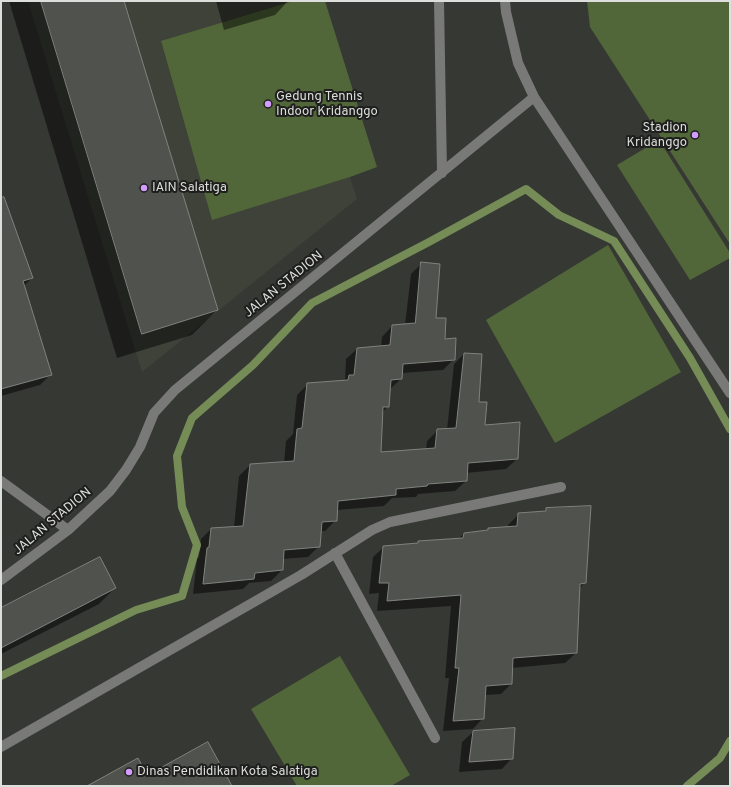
<!DOCTYPE html>
<html>
<head>
<meta charset="utf-8">
<style>
  body { margin:0 }
  #map { position:relative; width:731px; height:787px; overflow:hidden; background:#363834; font-family:Overpass,sans-serif }
  canvas { display:block }
  .frame { position:absolute; inset:0; border:2px solid #dddfdc; pointer-events:none }
</style>
</head>
<body>
<div id="map">
<canvas width="731" height="787"></canvas>
<div class="frame"></div>
</div>
<script>
const c = document.querySelector('canvas').getContext('2d');
c.lineJoin = 'round';
function paint(path, color) {
  c.fillStyle = color;
  c.fill(path, 'evenodd');
}
function trace(path, color, width, dash) {
  c.strokeStyle = color;
  c.lineWidth = width;
  c.lineCap = dash ? 'butt' : 'round';
  c.setLineDash(dash || []);
  c.stroke(path);
}
function drawText(font, color, halo, rows, align = 'center') {
  c.font = font + ' Overpass,sans-serif';
  c.lineWidth = 4;
  c.setLineDash([]);
  c.textBaseline = 'middle';
  c.strokeStyle = halo;
  c.fillStyle = color;
  for (const [text, x, y, turn = 0] of rows) {
    c.save();
    c.translate(x, y);
    c.rotate((+turn || 0) * Math.PI / 180);
    c.textAlign = isNaN(turn) ? turn : align;
    if (halo) c.strokeText(text, 0, 0);
    c.fillText(text, 0, 0);
    c.restore();
  }
}
const built = new Path2D(`
  M 28,1 L 293,1 L 161,42 L 212,219 L 350,177 L 357,199 L 142,372 Z`);
const green = new Path2D(`
  M 293,1 L 325,1 L 377,167 L 350,177 L 212,220 L 161,41 Z
  M 587,1 L 730,1 L 730,244 L 590,27 Z
  M 659,140 L 730,253 L 730,258 L 690,280 L 617,165 Z
  M 608,245 L 681,372 L 555,443 L 486,320 Z
  M 340,656 L 410,775 L 391,786 L 297,786 L 251,709 Z`);
const shadow = new Path2D(`
  M 9,1 L 123,1 L 217,310 L 192,335 L 117,358 Z
  M 216,1 L 288,1 L 275,15 L 224,30 Z
  M 1,231 L 32,278 L 24,286 L 50,375 L 40,385 L 1,396 Z
  M 422,263 L 435,319 L 443,340 L 454,359 L 443,370 L 402,373 L 401,379 L 389,390 L 388,406 L 382,413 L 380,453 L 426,450 L 427,441 L 438,430 L 447,430 L 454,364 L 464,354 L 484,426 L 517,459 L 506,469 L 466,473 L 466,481 L 455,491 L 418,494 L 416,497 L 392,498 L 384,506 L 337,510 L 336,520 L 325,531 L 320,531 L 319,546 L 308,557 L 282,559 L 282,570 L 271,581 L 249,583 L 243,589 L 193,594 L 197,559 L 199,557 L 201,539 L 211,529 L 234,527 L 239,476 L 250,465 L 284,463 L 286,441 L 293,434 L 297,395 L 308,384 L 345,381 L 346,359 L 357,349 L 381,347 L 382,337 L 392,326 L 405,325 L 411,274 Z
  M 547,509 L 585,582 L 579,589 L 576,653 L 565,663 L 512,668 L 511,684 L 501,694 L 485,695 L 483,718 L 473,729 L 443,731 L 449,678 L 445,678 L 451,606 L 377,611 L 379,593 L 369,594 L 373,557 L 384,547 L 417,544 L 418,542 L 458,540 L 464,533 L 486,532 L 489,529 L 508,528 L 508,525 L 519,514 L 544,512 Z
  M 115,588 L 99,604 L 1,654 L 1,609 Z
  M 473,732 L 512,758 L 502,769 L 459,772 L 462,742 Z`);
const stream = new Path2D(`
  M 1,676 L 136,610 L 182,596 L 197,545 L 182,507 L 177,456 L 192,418 L 253,365 L 312,303 L 429,242 L 526,189 L 559,215 L 614,241 L 690,358 L 730,429
  M 687,786 L 720,758 L 730,741`);
const building = new Path2D(`
  M 41,1 L 124,1 L 218,310 L 142,334 Z
  M 4,197 L 33,278 L 23,281 L 52,375 L 1,389 L 1,198 Z
  M 421,262 L 440,264 L 436,318 L 446,318 L 445,339 L 456,338 L 455,360 L 403,364 L 402,379 L 391,380 L 389,407 L 383,407 L 381,452 L 435,448 L 437,429 L 456,428 L 464,353 L 482,354 L 479,402 L 487,402 L 485,425 L 520,422 L 518,459 L 468,463 L 467,481 L 428,484 L 427,486 L 396,489 L 396,495 L 338,501 L 337,521 L 322,522 L 320,547 L 284,550 L 283,570 L 255,573 L 254,579 L 203,584 L 207,548 L 209,547 L 211,528 L 243,526 L 250,464 L 294,461 L 297,429 L 302,428 L 307,383 L 348,380 L 349,375 L 354,375 L 357,348 L 390,345 L 392,325 L 415,323 Z
  M 591,506 L 586,583 L 580,584 L 577,653 L 513,658 L 512,684 L 486,686 L 484,719 L 453,721 L 459,668 L 455,668 L 461,595 L 387,601 L 389,583 L 379,583 L 383,546 L 418,543 L 418,541 L 463,538 L 464,533 L 488,530 L 488,528 L 517,526 L 518,513 L 546,511 L 546,508 Z
  M 100,557 L 116,588 L 1,648 L 1,608 Z
  M 515,728 L 513,759 L 469,762 L 473,731 Z
  M 208,742 L 232,786 L 87,786 L 138,758 L 147,775 Z`);
const minor = new Path2D(`
  M 439,1 L 442,173
  M 534,97 L 730,393
  M 1,481 L 68,530
  M 335,553 L 435,738
  M 1,580 L 68,530 L 110,491 L 126,470 L 140,447 L 154,413 L 175,390 L 534,97 L 518,63 L 506,12 L 505,1
  M 1,747 L 301,575 L 372,530 L 390,522 L 561,487`);
const markers = [
  [268,104,4,"#d29dfd"],
  [695,135,4,"#d29dfd"],
  [144,188,4,"#d29dfd"],
  [129,772,4,"#d29dfd"]
];
const poiNames = [
  ["Gedung Tennis",276,97],
  ["Indoor Kridanggo",276,112],
  ["Stadion",687,128,"right"],
  ["Kridanggo",687,143,"right"],
  ["IAIN Salatiga",152,188],
  ["Dinas Pendidikan Kota Salatiga",137,772]
];
const streetNames = [
  ["JALAN STADION",284,285,-39],
  ["JALAN STADION",53,522,-40]
];
paint(built, '#3e4239');
paint(green, '#526739');
paint(shadow, '#0007');
trace(stream, '#758c56', 8);
paint(building, '#50524e');
trace(building, '#80827e', 1);
trace(minor, '#797a78', 10);
for (const [x, y, r, color] of markers) {
  const dot = new Path2D();
  dot.arc(x, y, r, 0, 2 * Math.PI);
  c.fillStyle = color;
  c.fill(dot);
  trace(dot, '#1e1f1d', 1.5);
}
drawText('13px', '#dddfdc', '#1e1f1d', poiNames, 'left');
drawText('13px', '#dddfdc', '#1e1f1d', streetNames);
</script>
</body>
</html>
